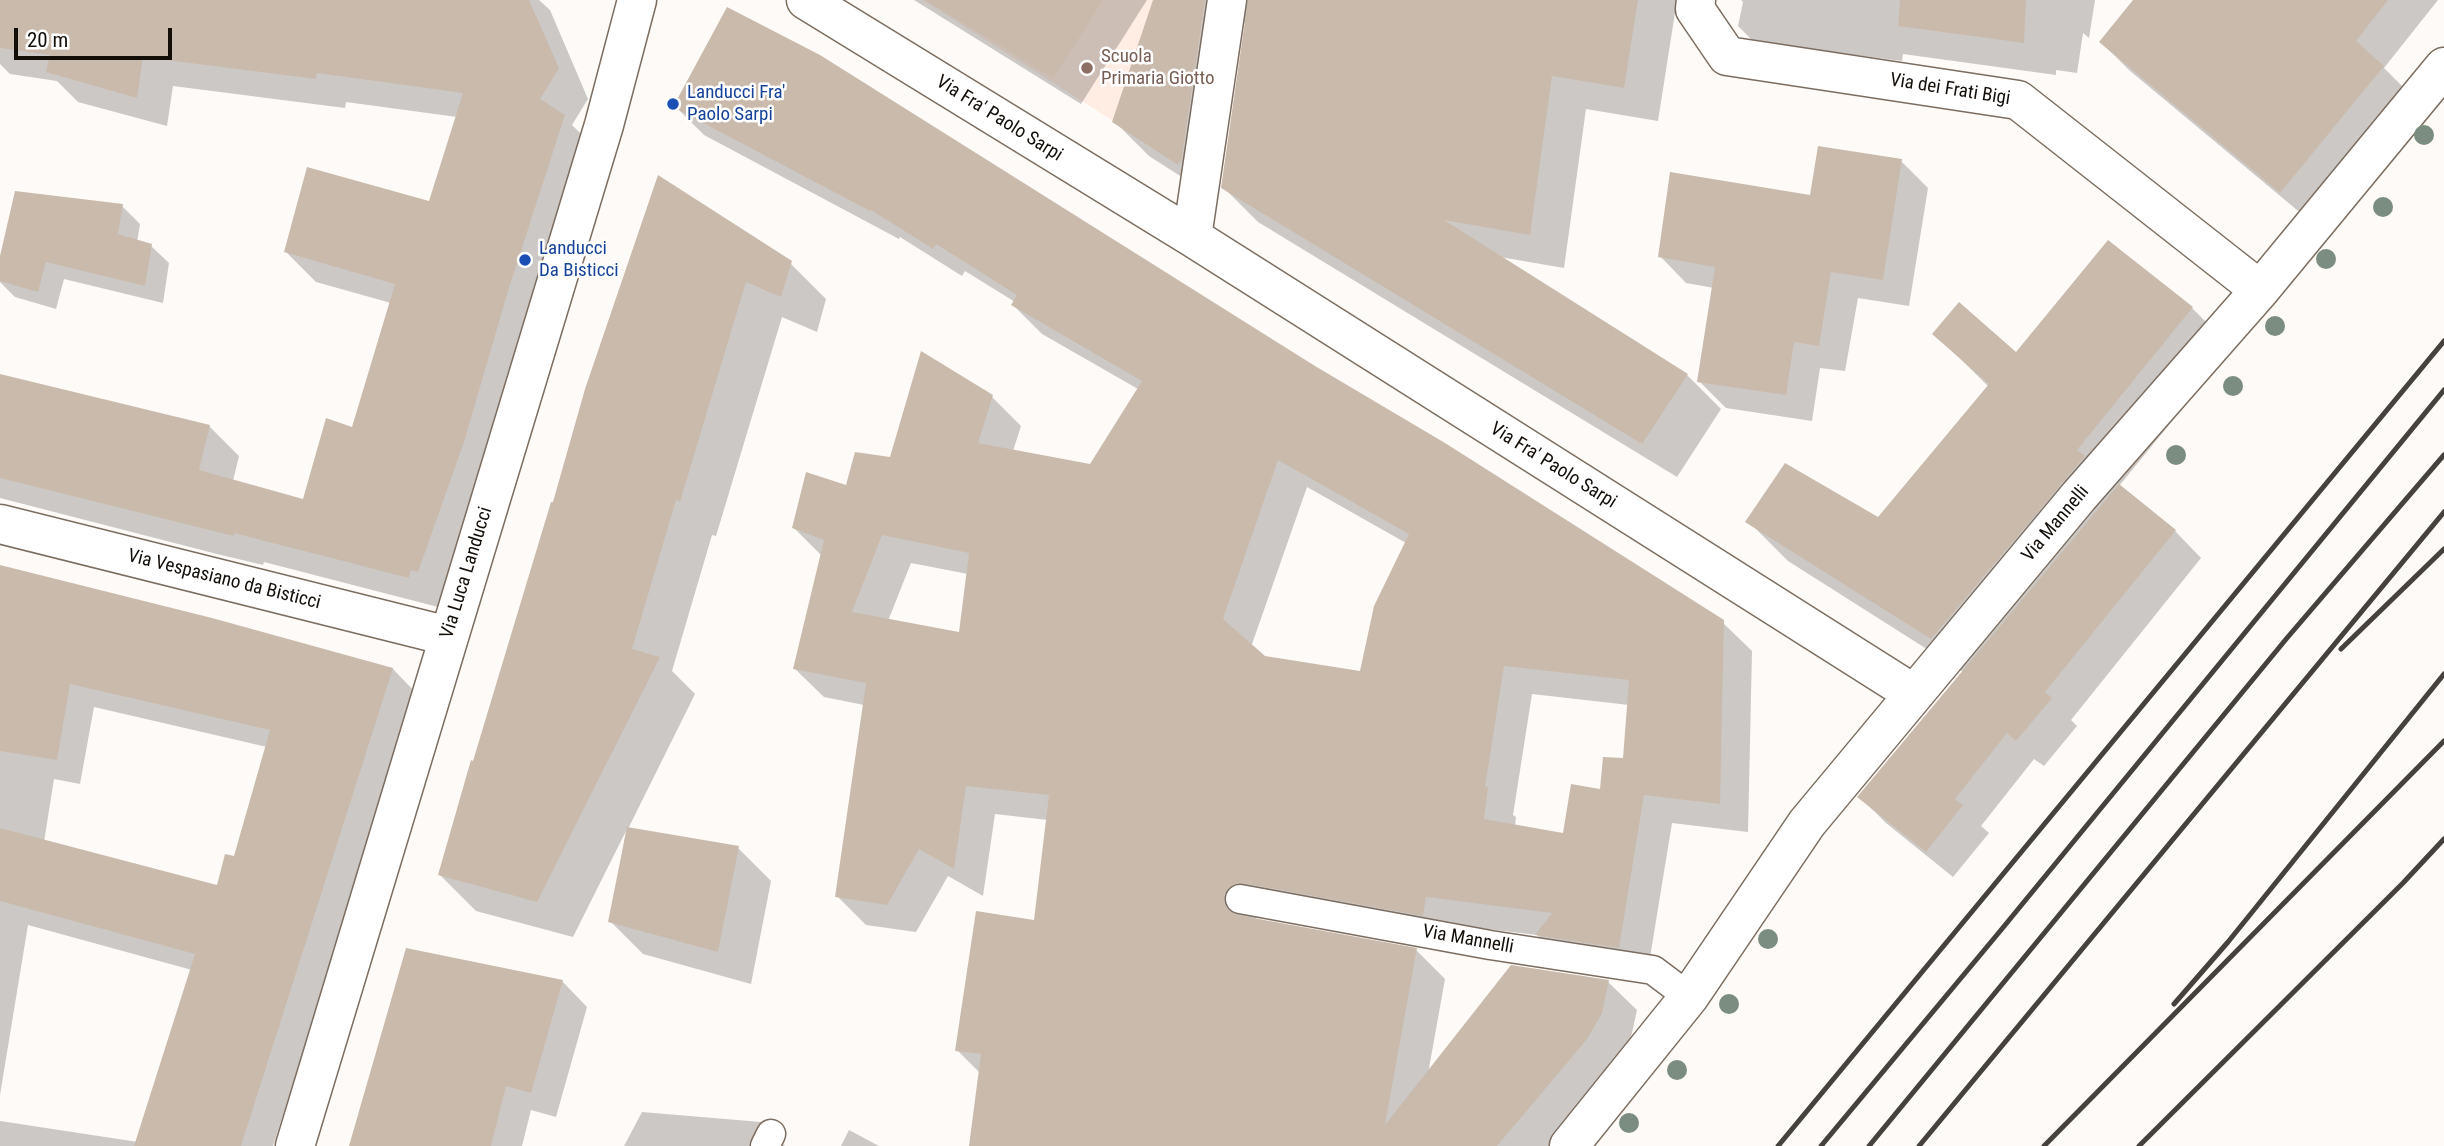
<!DOCTYPE html>
<html>
<head>
<meta charset="utf-8">
<style>
  body { margin:0 }
  #map { position:relative; width:2444px; height:1146px; overflow:hidden; background:#fefaf7; font-family:"Roboto Condensed",sans-serif }
  canvas { display:block }
  .scale { position:absolute; left:14px; top:28px; width:158px; height:32px; box-sizing:border-box; border:4px solid #140e09; border-top:0; padding-left:9px; font-size:21px; line-height:24px; white-space:nowrap; color:#140e09; -webkit-text-stroke:5px #fff; paint-order:stroke }
</style>
</head>
<body>
<div id="map">
<canvas width="2444" height="1146"></canvas>
<div class="scale">20 m</div>
</div>
<script>
const c = document.querySelector('canvas').getContext('2d');
c.lineJoin = 'round';
function paint(path, color) {
  c.fillStyle = color;
  c.fill(path, 'evenodd');
}
function trace(path, color, width, dash) {
  c.strokeStyle = color;
  c.lineWidth = width;
  c.lineCap = dash ? 'butt' : 'round';
  c.setLineDash(dash || []);
  c.stroke(path);
}
function drawText(font, color, halo, rows, align = 'center') {
  c.font = font + ' "Roboto Condensed",sans-serif';
  c.lineWidth = 5;
  c.setLineDash([]);
  c.textBaseline = 'middle';
  c.strokeStyle = halo;
  c.fillStyle = color;
  for (const [text, x, y, turn = 0] of rows) {
    c.save();
    c.translate(x, y);
    c.rotate((+turn || 0) * Math.PI / 180);
    c.textAlign = isNaN(turn) ? turn : align;
    if (halo) c.strokeText(text, 0, 0);
    c.fillText(text, 0, 0);
    c.restore();
  }
}
const education = new Path2D(`
  M 923,0 L 1153,0 L 1137,136 Z`);
const shadow = new Path2D(`
  M 0,0 L 539,0 L 550,10 L 588,99 L 572,125 L 594,147 L 438,607 L 264,562 L 263,565 L 217,554 L 0,498 L 0,375 L 209,426 L 239,456 L 233,481 L 304,502 L 353,429 L 391,303 L 316,282 L 286,252 L 430,203 L 457,117 L 346,102 L 345,108 L 173,86 L 167,126 L 78,102 L 57,81 L 10,74 L 0,64 Z
  M 914,0 L 1147,0 L 1081,104 Z
  M 1155,0 L 1677,0 L 1658,121 L 1586,109 L 1564,268 L 1500,257 L 1687,375 L 1721,409 L 1677,477 L 1258,222 L 1223,187 L 1248,18 L 1239,31 L 1213,197 L 1149,156 L 1114,121 Z
  M 1741,0 L 2095,0 L 2089,38 L 2083,33 L 2077,73 L 2056,70 L 2056,75 L 1903,54 L 1902,61 L 1855,55 L 1844,72 L 1771,59 L 1738,26 L 1743,2 Z
  M 2135,0 L 2438,0 L 2384,68 L 2411,95 L 2309,220 L 2129,70 L 2101,42 Z
  M 675,106 L 1722,622 L 1752,651 L 1748,832 L 1672,823 L 1647,976 L 1565,963 L 1537,935 L 1454,925 L 1263,912 L 1254,920 L 1416,950 L 1445,979 L 1428,1074 L 1608,982 L 1637,1010 L 1630,1042 L 1551,1146 L 971,1146 L 980,1073 L 957,1050 L 1036,922 L 1048,820 L 995,814 L 983,896 L 948,876 L 916,932 L 866,925 L 837,896 L 864,705 L 824,697 L 795,669 L 822,556 L 794,528 L 847,487 L 992,397 L 1021,426 L 1013,451 L 1091,466 L 1138,389 L 1042,334 L 1013,305 L 1015,302 L 965,271 L 962,276 L 900,237 L 899,239 L 704,135 ZM 1307,487 L 1406,543 L 1361,673 L 1264,658 L 1251,647 ZM 911,563 L 968,574 L 960,634 L 888,621 ZM 1532,694 L 1629,705 L 1624,759 L 1565,835 L 1515,826 L 1516,817 L 1513,815 Z
  M 1901,161 L 1928,188 L 1909,306 L 1858,298 L 1845,371 L 1820,368 L 1812,421 L 1726,408 L 1699,381 L 1714,288 L 1686,283 L 1660,256 Z
  M 658,178 L 790,263 L 826,299 L 817,332 L 782,317 L 716,536 L 712,535 L 672,671 L 695,694 L 628,829 L 738,848 L 771,881 L 751,984 L 643,954 L 610,921 L 626,831 L 573,937 L 476,911 L 440,875 Z
  M 122,206 L 140,224 L 137,242 L 151,246 L 169,263 L 163,303 L 64,279 L 56,309 L 15,297 L 0,282 L 0,264 Z
  M 2192,308 L 2232,348 L 2119,486 L 2175,531 L 2201,558 L 2071,720 L 2077,726 L 2044,766 L 2034,759 L 1981,826 L 1989,833 L 1953,877 L 1886,823 L 1860,797 L 1963,672 L 1788,561 L 1748,521 L 1878,519 L 1989,387 L 1935,334 L 2017,354 Z
  M 0,566 L 393,669 L 417,694 L 273,1146 L 0,1146 L 0,1121 L 138,1142 L 192,970 L 28,925 L 0,1095 ZM 94,707 L 267,747 L 236,858 L 218,887 L 44,842 L 54,779 L 80,784 Z
  M 562,981 L 587,1007 L 556,1117 L 531,1110 L 522,1146 L 349,1146 Z
  M 642,1112 L 761,1122 L 785,1146 L 624,1146 Z
  M 849,1130 L 879,1146 L 841,1146 Z`);
const building = new Path2D(`
  M 0,0 L 529,0 L 559,68 L 540,99 L 565,115 L 508,291 L 464,442 L 418,572 L 411,570 L 409,578 L 234,533 L 234,536 L 0,478 L 0,374 L 210,425 L 199,470 L 303,499 L 326,418 L 352,427 L 395,284 L 284,252 L 307,167 L 429,201 L 463,93 L 317,73 L 316,79 L 143,57 L 137,98 L 46,72 L 50,55 L 0,48 Z
  M 926,0 L 1103,0 L 1053,78 Z
  M 1153,0 L 1205,0 L 1181,163 L 1179,162 L 1178,165 L 1112,122 Z
  M 1248,0 L 1638,0 L 1624,88 L 1552,76 L 1530,235 L 1444,220 L 1688,374 L 1642,444 L 1221,188 Z
  M 1900,0 L 2026,0 L 2024,43 L 1898,26 Z
  M 2133,0 L 2388,0 L 2356,41 L 2384,66 L 2280,193 L 2099,42 Z
  M 727,7 L 820,55 L 1315,366 L 1445,443 L 1724,620 L 1720,804 L 1644,795 L 1619,948 L 1535,935 L 1552,913 L 1426,897 L 1423,916 L 1243,883 L 1234,884 L 1228,888 L 1224,895 L 1225,905 L 1230,912 L 1237,915 L 1417,948 L 1385,1125 L 1511,965 L 1609,980 L 1602,1013 L 1588,1038 L 1497,1146 L 969,1146 L 981,1054 L 955,1051 L 976,911 L 1034,920 L 1049,795 L 966,786 L 954,869 L 919,849 L 887,905 L 835,897 L 866,683 L 793,669 L 824,540 L 792,528 L 806,472 L 846,485 L 855,452 L 890,457 L 921,351 L 993,395 L 978,443 L 1090,464 L 1142,381 L 1011,305 L 1017,295 L 936,244 L 933,249 L 871,210 L 870,211 L 673,107 ZM 1278,460 L 1409,534 L 1374,606 L 1360,671 L 1265,656 L 1223,619 ZM 882,535 L 969,553 L 959,632 L 852,612 ZM 1504,666 L 1629,680 L 1623,758 L 1603,757 L 1600,789 L 1571,784 L 1563,833 L 1484,819 L 1488,787 L 1485,787 Z
  M 1818,146 L 1902,159 L 1883,280 L 1831,272 L 1819,346 L 1794,342 L 1786,395 L 1697,382 L 1715,267 L 1658,257 L 1670,172 L 1810,195 Z
  M 658,175 L 792,261 L 781,297 L 746,282 L 680,502 L 676,500 L 632,649 L 660,657 L 537,902 L 438,875 L 471,760 L 473,761 L 551,502 L 553,502 L 585,389 Z
  M 15,191 L 123,204 L 118,234 L 152,244 L 145,286 L 46,262 L 38,292 L 0,281 L 0,256 Z
  M 2108,240 L 2193,307 L 2077,450 L 2085,456 L 1931,639 L 1745,522 L 1785,463 L 1878,517 L 1989,384 L 1932,334 L 1959,302 L 2016,352 Z
  M 2119,484 L 2176,530 L 2045,692 L 2052,698 L 2016,741 L 2007,733 L 1955,799 L 1963,805 L 1926,852 L 1857,797 Z
  M 0,565 L 212,618 L 393,668 L 241,1146 L 134,1146 L 195,954 L 0,901 L 0,828 L 217,885 L 225,854 L 234,856 L 270,730 L 70,684 L 57,760 L 0,751 Z
  M 627,827 L 739,846 L 718,952 L 608,922 Z
  M 406,948 L 563,980 L 531,1093 L 506,1086 L 491,1146 L 349,1146 Z`);
const service = new Path2D(`
  M 1240,899 L 1490,945 L 1653,970 L 1689,997
  M 765,1146 L 771,1134`);
const minor = new Path2D(`
  M 806,0 L 1192,237 L 1914,694
  M 1696,0 L 1695,9 L 1727,56 L 2018,100 L 2260,290
  M 1192,237 L 1227,0
  M 0,524 L 448,636
  M 295,1146 L 604,125 L 637,0
  M 1569,1146 L 1689,997 L 1807,823 L 2079,496 L 2260,290 L 2444,67`);
const rail = new Path2D(`
  M 2341,649 L 2444,549
  M 2174,1004 L 2228,942 L 2444,674
  M 1778,1146 L 2444,341
  M 1821,1146 L 2001,930 L 2444,390
  M 1869,1146 L 2287,638 L 2444,455
  M 1919,1146 L 2444,512
  M 2044,1146 L 2444,741
  M 2139,1146 L 2403,883 L 2444,839`);
const trees = [
  [2424,135],
  [2383,207],
  [2326,259],
  [2275,326],
  [2233,386],
  [2176,455],
  [1768,939],
  [1729,1004],
  [1677,1070],
  [1629,1123]
];
const markers = [
  [1087,68,7,"#8d6e63"],
  [673,104,7,"#1a4fb4"],
  [525,260,7,"#1a4fb4"]
];
const educationNames = [
  ["Scuola",1101,57],
  ["Primaria Giotto",1101,79]
];
const streetNames = [
  ["Via dei Frati Bigi",1950,90,9],
  ["Via Fra' Paolo Sarpi",999,119,32],
  ["Via Fra' Paolo Sarpi",1553,466,32],
  ["Via Mannelli",2056,524,-50],
  ["Via Luca Landucci",467,573,-73],
  ["Via Vespasiano da Bisticci",224,580,14],
  ["Via Mannelli",1468,940,10]
];
const transitNames = [
  ["Landucci Fra'",687,93],
  ["Paolo Sarpi",687,115],
  ["Landucci",539,249],
  ["Da Bisticci",539,271]
];
paint(education, '#ffede3');
paint(shadow, '#0003');
paint(building, '#cabaab');
trace(service, '#7c6d60', 31);
trace(minor, '#7c6d60', 41);
trace(service, '#fff', 28);
trace(minor, '#fff', 38);
trace(rail, '#47413d', 5);
c.fillStyle = '#7b8c80';
for (const [x, y] of trees) {
  c.beginPath();
  c.arc(x, y, 10, 0, 2 * Math.PI);
  c.fill();
}
for (const [x, y, r, color] of markers) {
  const dot = new Path2D();
  dot.arc(x, y, r, 0, 2 * Math.PI);
  c.fillStyle = color;
  c.fill(dot);
  trace(dot, '#fff', 2.5);
}
drawText('19px', '#785e54', '#fff', educationNames, 'left');
drawText('19px', '#140e09', '#fff', streetNames);
drawText('19px', '#164399', '#fff', transitNames, 'left');
</script>
</body>
</html>
